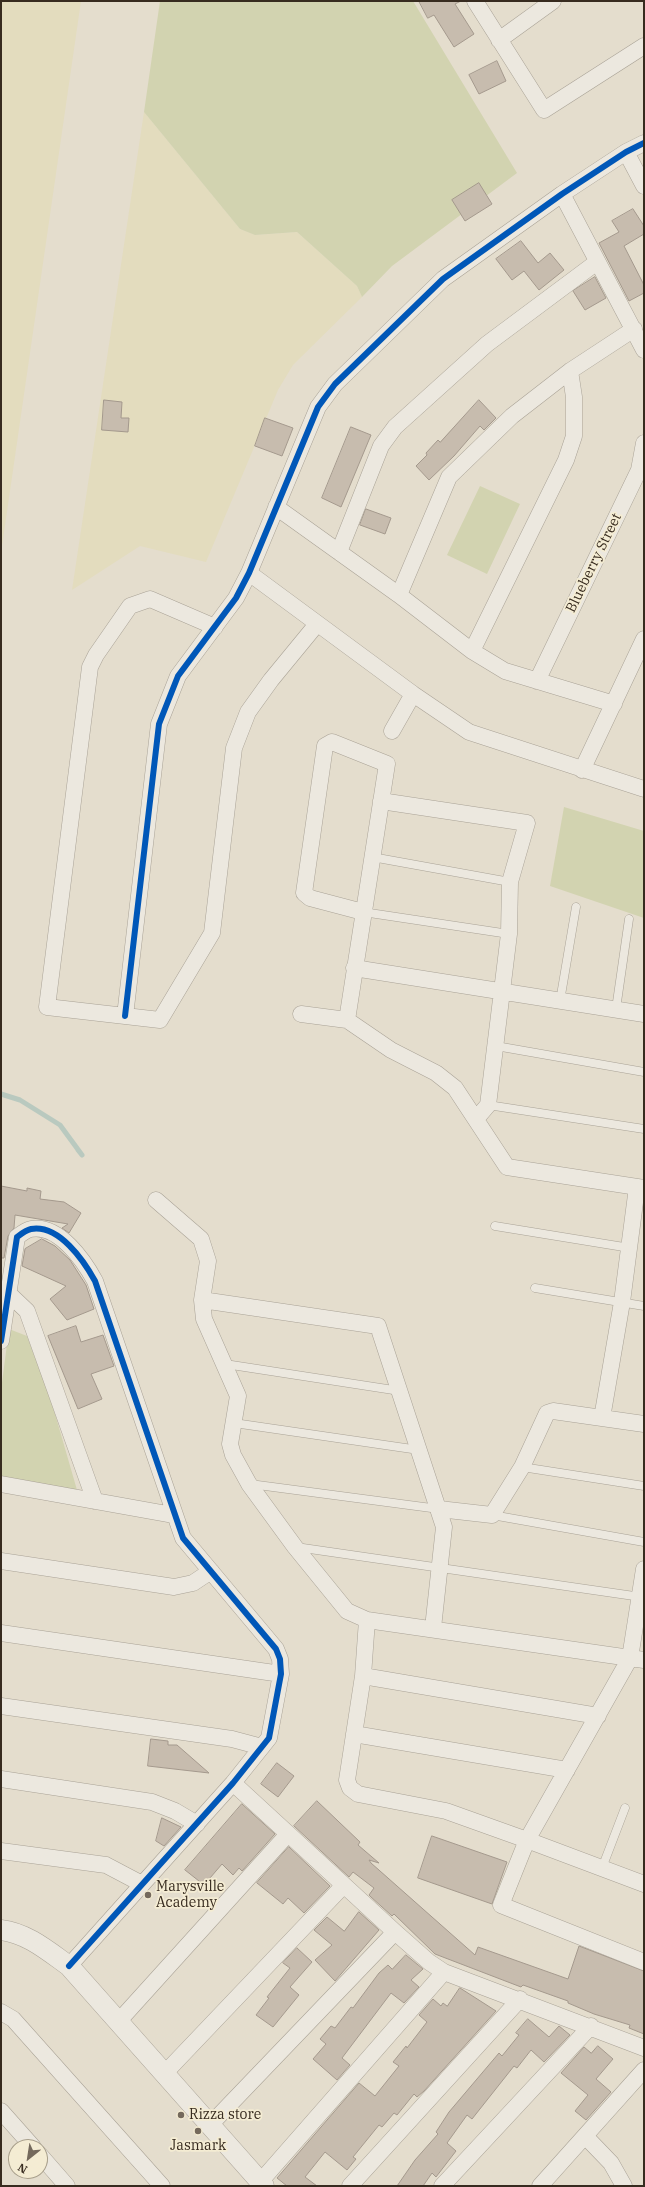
<!DOCTYPE html>
<html>
<head>
<meta charset="utf-8">
<style>
  body { margin:0 }
  #map { position:relative; width:645px; height:2187px; overflow:hidden; background:#e4ddcd; font-family:"IBM Plex Serif",serif }
  canvas { display:block }
  .frame { position:absolute; inset:0; border:2px solid #372b1f; pointer-events:none }
  .north { position:absolute; left:8px; top:2139px; width:40px; height:40px; box-sizing:border-box; background:#f4ecd3; border:1px solid #a89f8b; border-radius:50%; rotate:210deg; font-size:11px; font-weight:700; line-height:16px; text-align:center; color:#372b1f }
  .north::after { content:''; display:block; margin:auto; width:14px; height:18px; background:#74695c; clip-path:polygon(50% 0,100% 100%,50% 72%,0 100%) }
</style>
</head>
<body>
<div id="map">
<canvas width="645" height="2187"></canvas>
<div class="frame"></div>
<div class="north">N</div>
</div>
<script>
const c = document.querySelector('canvas').getContext('2d');
c.lineJoin = 'round';
function paint(path, color) {
  c.fillStyle = color;
  c.fill(path, 'evenodd');
}
function trace(path, color, width, dash) {
  c.strokeStyle = color;
  c.lineWidth = width;
  c.lineCap = dash ? 'butt' : 'round';
  c.setLineDash(dash || []);
  c.stroke(path);
}
function drawText(font, color, halo, rows, align = 'center') {
  c.font = font + ' "IBM Plex Serif",serif';
  c.lineWidth = 3.5;
  c.setLineDash([]);
  c.textBaseline = 'middle';
  c.strokeStyle = halo;
  c.fillStyle = color;
  for (const [text, x, y, turn = 0] of rows) {
    c.save();
    c.translate(x, y);
    c.rotate((+turn || 0) * Math.PI / 180);
    c.textAlign = isNaN(turn) ? turn : align;
    if (halo) c.strokeText(text, 0, 0);
    c.fillText(text, 0, 0);
    c.restore();
  }
}
const farmland = new Path2D(`
  M 1,1 L 81,1 L 1,553 Z
  M 144,112 L 240,229 L 255,235 L 297,232 L 357,286 L 362,297 L 293,365 L 278,390 L 206,562 L 140,546 L 72,590 Z`);
const green = new Path2D(`
  M 160,1 L 413,1 L 517,173 L 392,266 L 362,297 L 357,286 L 297,232 L 255,235 L 240,229 L 144,112 Z
  M 480,486 L 520,504 L 487,574 L 447,555 Z
  M 564,807 L 644,831 L 644,918 L 550,886 Z
  M 9,1329 L 27,1336 L 51,1400 L 77,1490 L 1,1478 L 1,1390 Z`);
const stream = new Path2D(`
  M 1,1094 L 20,1100 L 60,1125 L 82,1155 L 78,1150`);
const building = new Path2D(`
  M 419,1 L 461,1 L 455,4 L 474,34 L 454,47 L 434,15 L 428,18 Z
  M 497,61 L 506,81 L 479,94 L 469,75 Z
  M 479,183 L 492,204 L 465,221 L 452,200 Z
  M 633,209 L 644,226 L 644,234 L 624,246 L 644,285 L 644,293 L 629,301 L 599,243 L 619,232 L 612,221 Z
  M 521,241 L 538,263 L 550,253 L 564,270 L 539,290 L 524,271 L 512,280 L 496,259 Z
  M 595,277 L 606,298 L 585,310 L 573,291 Z
  M 104,400 L 122,402 L 121,418 L 129,418 L 128,432 L 102,430 Z
  M 479,400 L 496,418 L 484,430 L 480,426 L 454,456 L 429,480 L 416,466 L 427,455 L 426,453 L 438,440 L 440,442 Z
  M 265,418 L 293,428 L 282,456 L 255,446 Z
  M 351,427 L 371,435 L 341,507 L 322,498 Z
  M 366,509 L 391,518 L 385,534 L 360,525 Z
  M 1,1186 L 27,1191 L 27,1188 L 41,1191 L 40,1199 L 64,1202 L 81,1213 L 69,1233 L 62,1228 L 68,1224 L 15,1215 L 14,1228 L 8,1236 L 4,1258 L 1,1258 Z
  M 42,1239 L 55,1246 L 70,1260 L 86,1285 L 94,1309 L 67,1320 L 50,1299 L 66,1286 L 22,1266 L 25,1249 Z
  M 76,1326 L 81,1342 L 103,1335 L 114,1366 L 91,1374 L 102,1399 L 78,1409 L 48,1336 Z
  M 151,1739 L 168,1741 L 168,1745 L 177,1745 L 209,1773 L 148,1766 Z
  M 277,1763 L 294,1776 L 278,1797 L 261,1784 Z
  M 317,1801 L 360,1842 L 358,1845 L 379,1863 L 369,1860 L 371,1863 L 475,1955 L 478,1947 L 568,1979 L 579,1946 L 644,1971 L 644,2034 L 629,2028 L 630,2025 L 594,2014 L 568,2003 L 568,2001 L 523,1985 L 521,1987 L 435,1954 L 394,1914 L 392,1916 L 371,1897 L 369,1895 L 374,1888 L 353,1872 L 349,1877 L 294,1826 Z
  M 242,1804 L 275,1834 L 242,1871 L 239,1868 L 233,1875 L 222,1864 L 204,1885 L 185,1870 Z
  M 162,1818 L 181,1827 L 164,1846 L 156,1841 Z
  M 432,1836 L 507,1862 L 492,1904 L 418,1878 Z
  M 289,1847 L 330,1886 L 304,1913 L 288,1898 L 283,1904 L 257,1883 Z
  M 359,1912 L 379,1930 L 335,1981 L 315,1960 L 332,1945 L 314,1930 L 327,1917 L 344,1931 Z
  M 297,1948 L 312,1962 L 290,1987 L 299,1995 L 273,2027 L 256,2015 L 269,1998 L 267,1997 L 290,1968 L 283,1963 Z
  M 406,1955 L 423,1969 L 411,1980 L 419,1987 L 404,2003 L 391,1993 L 342,2058 L 350,2065 L 337,2080 L 313,2059 L 326,2044 L 320,2039 L 331,2026 L 335,2028 L 351,2007 L 353,2008 L 379,1973 L 388,1965 L 392,1969 Z
  M 460,1988 L 496,2011 L 424,2091 L 417,2097 L 414,2094 L 397,2115 L 394,2113 L 382,2127 L 379,2125 L 353,2157 L 356,2159 L 347,2170 L 325,2152 L 305,2177 L 317,2186 L 287,2186 L 277,2178 L 359,2083 L 375,2096 L 399,2066 L 393,2062 L 406,2046 L 407,2048 L 427,2022 L 419,2015 L 433,1999 L 441,2006 L 443,2003 L 447,2006 Z
  M 528,2019 L 549,2037 L 559,2026 L 570,2035 L 544,2062 L 531,2050 L 517,2068 L 514,2066 L 472,2119 L 467,2115 L 447,2143 L 456,2151 L 436,2177 L 432,2173 L 423,2186 L 397,2186 L 415,2160 L 438,2134 L 436,2132 L 449,2112 L 499,2053 L 502,2056 L 519,2035 L 516,2033 Z
  M 598,2046 L 613,2059 L 596,2079 L 611,2092 L 586,2120 L 575,2111 L 588,2095 L 561,2073 L 584,2047 L 591,2053 Z`);
const service = new Path2D(`
  M 372,857 L 510,882
  M 363,912 L 509,934
  M 560,1001 L 576,907
  M 616,1009 L 629,919
  M 496,1046 L 644,1072
  M 488,1105 L 644,1129
  M 495,1226 L 630,1248
  M 535,1288 L 644,1306
  M 225,1364 L 400,1391
  M 234,1423 L 419,1450
  M 522,1467 L 644,1486
  M 250,1484 L 439,1509
  M 492,1515 L 644,1542
  M 296,1547 L 641,1597
  M 602,1868 L 625,1808`);
const minor = new Path2D(`
  M 475,1 L 544,110 L 644,46
  M 499,40 L 553,1
  M 626,152 L 644,186
  M 562,194 L 644,350
  M 276,507 L 399,595 L 472,651 L 505,671 L 614,704
  M 339,552 L 381,446 L 395,427 L 487,344 L 597,262
  M 249,573 L 413,694 L 469,732 L 644,789
  M 399,595 L 449,477 L 512,416 L 570,371 L 634,329
  M 215,627 L 150,599 L 130,606 L 96,655 L 90,667 L 47,1007 L 160,1020 L 212,933 L 234,748 L 248,712 L 271,680 L 317,624
  M 472,651 L 566,460 L 574,436 L 574,397 L 570,371
  M 537,681 L 639,470 L 644,443
  M 392,731 L 413,694
  M 582,770 L 644,639
  M 381,801 L 527,823 L 510,882 L 509,934 L 488,1105 L 476,1119
  M 354,968 L 644,1014
  M 301,1014 L 347,1020 L 391,1050 L 436,1073 L 455,1088 L 507,1167 L 644,1188
  M 125,1016 L 159,724 L 178,676 L 236,598 L 249,573 L 318,407 L 335,384 L 443,279 L 562,194 L 626,152 L 644,143
  M 347,1020 L 387,764 L 332,742 L 325,746 L 304,893 L 310,898 L 363,912
  M 156,1200 L 201,1239 L 208,1261 L 202,1300 L 204,1319 L 238,1396 L 230,1444 L 233,1455 L 249,1484 L 295,1547 L 347,1611 L 367,1620 L 644,1660
  M 8,1293 L 27,1311 L 95,1501
  M 202,1300 L 378,1326 L 444,1527 L 433,1628
  M 1,1341 L 17,1237 C 21,1234 26,1230 31,1229 C 59,1224 84,1261 95,1281 L 183,1538 L 276,1649 L 280,1659 L 281,1674 L 269,1738 L 233,1783 L 69,1966
  M 602,1418 L 622,1302 L 637,1187
  M 1,1484 L 173,1515
  M 439,1509 L 492,1515 L 522,1467 L 547,1413 L 553,1411 L 644,1424
  M 1,1561 L 174,1587 L 193,1583 L 211,1571
  M 1,1633 L 281,1674
  M 363,1676 L 367,1620
  M 1,1706 L 232,1739 L 262,1747
  M 598,1716 L 363,1676 L 347,1780 L 350,1788 L 358,1794 L 446,1811 L 527,1840 L 630,1658 L 644,1569
  M 354,1734 L 567,1770
  M 1,1779 L 152,1802 L 175,1811 L 197,1824
  M 233,1783 L 395,1932 L 429,1962 L 444,1972 L 644,2048
  M 1,1851 L 106,1865 L 142,1884
  M 644,1884 L 527,1840 L 501,1905 L 644,1962
  M 1,2012 L 13,2019 L 162,2186
  M 118,2022 L 288,1834
  M 164,2074 L 344,1885
  M 1,2111 L 33,2147
  M 210,2125 L 395,1932
  M 585,2136 L 611,2163 L 624,2186
  M 40,2155 L 67,2186
  M 260,2182 L 444,1972
  M 350,2186 L 520,1999
  M 442,2186 L 591,2026
  M 540,2186 L 644,2070`);
const tertiary = new Path2D(`
  M 1,1930 C 27,1933 48,1951 69,1966 L 264,2186`);
const cycleway = new Path2D(`
  M 125,1016 L 159,724 L 178,676 L 236,598 L 249,573 L 318,407 L 335,384 L 443,279 L 562,194 L 626,152 L 644,143
  M 1,1341 L 17,1237 C 21,1234 26,1230 31,1229 C 59,1224 84,1261 95,1281 L 183,1538 L 276,1649 L 280,1659 L 281,1674 L 269,1738 L 233,1783 L 69,1966`);
const markers = [
  [148,1895,4,"#74695c"],
  [181,2115,4,"#74695c"],
  [198,2131,4,"#74695c"]
];
const streetNames = [
  ["Blueberry Street",594,563,-64]
];
const poiNames = [
  ["Marysville",156,1887],
  ["Academy",156,1903],
  ["Rizza store",189,2115],
  ["Jasmark",198,2146,"center"]
];
paint(farmland, '#e3dcbe');
paint(green, '#d2d3b0');
trace(stream, '#b9c9bf', 5);
paint(building, '#c7bcae');
trace(building, '#a4998d', 1);
trace(service, '#a9a296', 9);
trace(minor, '#a9a296', 17);
trace(tertiary, '#a9a296', 21);
trace(service, '#ece8df', 8);
trace(minor, '#ece8df', 16);
trace(tertiary, '#ece8df', 20);
trace(cycleway, '#0057b8', 6);
for (const [x, y, r, color] of markers) {
  const dot = new Path2D();
  dot.arc(x, y, r, 0, 2 * Math.PI);
  c.fillStyle = color;
  c.fill(dot);
  trace(dot, '#f4ecd3', 1.5);
}
drawText('14px', '#372b1f', '#f4ecd3', streetNames);
drawText('14px', '#372b1f', '#f4ecd3', poiNames, 'left');
</script>
</body>
</html>
